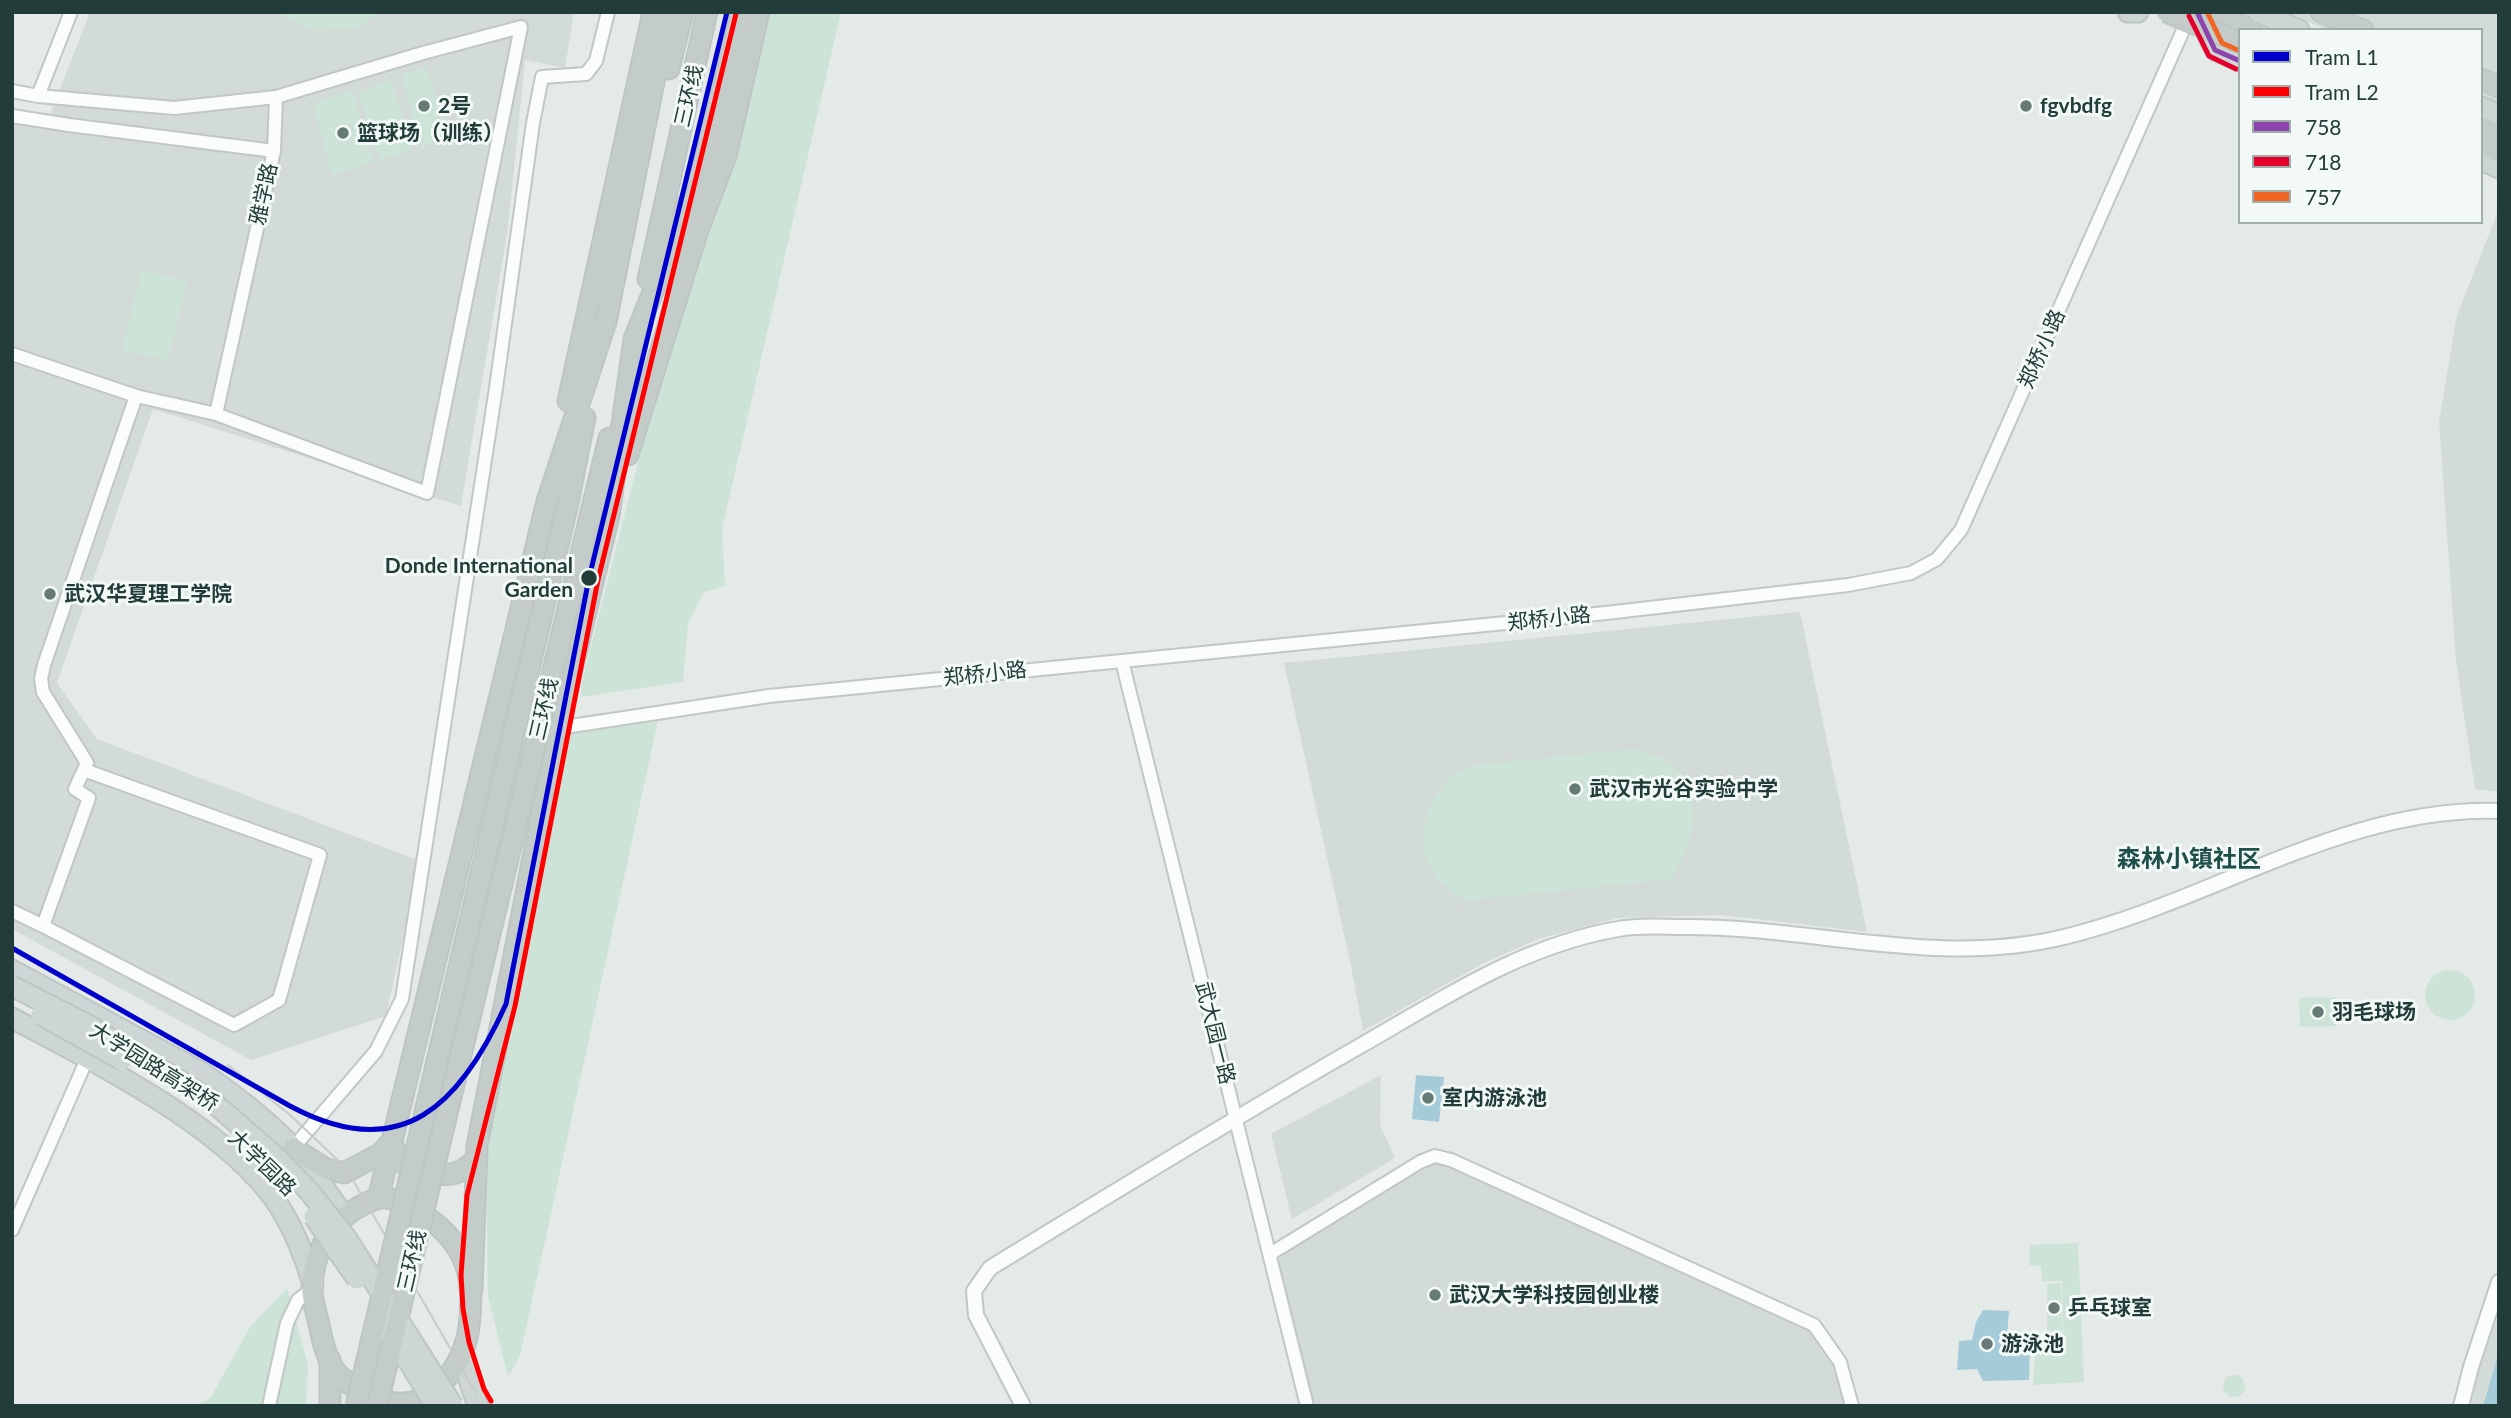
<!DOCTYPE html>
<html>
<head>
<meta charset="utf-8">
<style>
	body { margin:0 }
	#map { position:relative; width:2511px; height:1418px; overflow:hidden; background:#e4eae8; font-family:Lato,sans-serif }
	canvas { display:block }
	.frame { position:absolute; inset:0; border:14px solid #223d39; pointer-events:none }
	.legend { position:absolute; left:2238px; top:28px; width:245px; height:196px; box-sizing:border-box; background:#f2f9f6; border:2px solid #9faeaa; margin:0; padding:9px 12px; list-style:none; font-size:21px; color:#223d39 }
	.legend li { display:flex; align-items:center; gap:14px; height:35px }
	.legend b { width:35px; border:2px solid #9faeaa }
</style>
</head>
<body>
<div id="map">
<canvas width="2511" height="1418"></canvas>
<div class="frame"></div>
<ul class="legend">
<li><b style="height:9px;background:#0000cd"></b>Tram L1</li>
<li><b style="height:9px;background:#f00"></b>Tram L2</li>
<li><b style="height:9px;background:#8e44ad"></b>758</li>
<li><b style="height:9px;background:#e4002b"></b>718</li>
<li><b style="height:9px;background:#f26522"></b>757</li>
</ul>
</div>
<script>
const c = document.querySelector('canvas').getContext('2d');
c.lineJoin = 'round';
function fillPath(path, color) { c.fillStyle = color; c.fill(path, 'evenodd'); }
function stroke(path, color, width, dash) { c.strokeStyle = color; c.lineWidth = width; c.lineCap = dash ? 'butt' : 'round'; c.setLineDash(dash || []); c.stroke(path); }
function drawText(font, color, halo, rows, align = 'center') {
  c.font = font + ' Lato,"Noto Sans SC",sans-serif'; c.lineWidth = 6; c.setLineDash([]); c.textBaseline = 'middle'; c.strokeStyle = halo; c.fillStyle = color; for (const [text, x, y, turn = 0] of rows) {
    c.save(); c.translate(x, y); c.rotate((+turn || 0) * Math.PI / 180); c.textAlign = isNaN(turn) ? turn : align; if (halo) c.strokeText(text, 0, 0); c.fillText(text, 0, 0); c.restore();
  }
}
fillPath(new Path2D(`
	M90,12h484l-9,56 -40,-8 -17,168 -47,278 -308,-97 -96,274 40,56 323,122 -34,155 -135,44 -239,-131v-820l36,11z
	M2286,12h213v92l-18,-8v-66h-154z
	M2499,209v583l-24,-3 -19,-128 -17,-240 18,-106z
	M1800,612l67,320 -145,-17 -104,3 -80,21 -56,25 -119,67 -12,-65 -67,-303z
	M1381,1075l-1,50 15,33 -103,61 -21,-85z
	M1439,1160l375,165 21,39 10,42h-532l-35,-142 4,-16 111,-67z
	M2499,1314v92h-28l8,-40z`), '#d2dbd8');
fillPath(new Path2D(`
	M274,12h107l-23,16 -42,3z
	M767,12h74l-119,517 3,57 -21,6 -16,32 -5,58 -102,15v-11l82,-322 59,-171z
	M426,67l22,69 -26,12 -20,-72z
	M391,80l22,70 -33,10 -22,-68z
	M352,90l22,72 -42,13 -19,-71z
	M141,270l46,11 -19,80 -46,-11z
	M658,721l-138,635 -12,21 -20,-81 -2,-123 -16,-25 98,-417z
	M1633,749c8,3 19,4 27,8 48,24 36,85 12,122l-203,21 -11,-4 -20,-17 -15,-25 1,-30 10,-26 16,-21 25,-12z
	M2425 995a25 25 0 1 1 50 0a25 25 0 1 1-50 0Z
	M2336,997v29l-36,1 -1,-29z
	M2078,1243l6,139 -51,3 2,-34 14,-1 1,-14 13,-1 -1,-54h-20l-1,-15 -12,-1 1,-20z
	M2061,1283l1,48 -15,1v-48z
	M287,1288l21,77 -2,41h-110l15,-9 39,-70z
	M2223 1386a11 11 0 1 1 22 0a11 11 0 1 1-22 0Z`), '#cde3d7');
fillPath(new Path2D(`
	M1416,1075l28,2 -5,45 -27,-3z
	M1983,1310l26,1 -2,25h8l1,12h14l-1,32 -46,1 -6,-12 -20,1 2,-29 13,-1 4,-18z
	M2499,1352v54h-16z`), '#a5cad8');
const minor = new Path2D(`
	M12,91l26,5 33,-84
	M38,96l136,12 102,-11
	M12,116l57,9 205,26
	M12,354l124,42 -92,269 -3,14 2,13 44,71 -12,26 14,9 -46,128 -31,-15
	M136,396l80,18 58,-263 2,-54 147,-44 98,-26 -94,466 -211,-79
	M1122,661l185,745
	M558,728l211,-32 837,-83 242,-28 63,-12 26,-14 24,-29 228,-513
	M43,926l191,99 45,-25 41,-145 -236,-85
	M293,1148l83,-97 26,-52 94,-611 37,-265 9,-46 44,-3 10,-13 12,-49
	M12,1230l75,-171
	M1270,1254l150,-92 15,-6 16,4 363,165 26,37 12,44
	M269,1406l18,-83 11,-23 14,-11`);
const tertiary = new Path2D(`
	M1023,1406l-47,-91 -2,-24 16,-23c123,-75 245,-151 370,-222 84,-48 161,-100 258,-117 21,-4 44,-2 65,-2 127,-1 254,41 381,10 146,-35 280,-131 435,-126
	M2461,1406l10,-39 28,-85`);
const primary = new Path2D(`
	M2128,12h10
	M2197,12l18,38 25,11
	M2258,12l41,18
	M2481,107l18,8
	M2481,160l18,8
	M12,970l191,103c32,23 65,47 92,77 18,20 33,44 49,66
	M12,1018c82,44 216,109 267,188 16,25 25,50 34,78
	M461,1356l17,50`);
const trunk = new Path2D(`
	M2210,12l42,18
	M2321,12l42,18
	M669,69l14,-57
	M2481,79l18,8
	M2481,127l18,7
	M2481,145l18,7
	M648,279l59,-267
	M568,401l85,-389
	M628,455l69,-222 29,-77 33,-144
	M568,503l17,-85
	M591,512l18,-74
	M293,1148l33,21 18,4 36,-19 11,-12 10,20c28,12 55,23 76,-5
	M382,1197c17,2 30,10 43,19 43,29 50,63 44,111 -4,32 -30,74 -65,76 -20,2 -48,-12 -63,-26 -12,-10 -18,-33 -21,-48 -2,-13 -9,-29 -8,-42 2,-45 28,-77 70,-90z
	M378,1199l169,-698 59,-179 62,-310
	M472,1290l5,-144 81,-418 51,-212 25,-177 69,-172 38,-155
	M330,1360v46`);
stroke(minor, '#c1c7c5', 16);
stroke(tertiary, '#c1c7c5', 18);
stroke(primary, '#bdc6c4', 23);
stroke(trunk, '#bdc6c4', 23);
stroke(minor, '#fbfcfc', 12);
stroke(tertiary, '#fbfcfc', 14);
stroke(primary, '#cdd6d4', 19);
stroke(trunk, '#c4ccca', 19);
stroke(new Path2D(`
	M228,1065l62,50 56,53 130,225`), '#c7cbca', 2);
const primaryBridge = new Path2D(`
	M12,986l78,40 118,72 67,58 33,34 39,49 106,167
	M41,1015l81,45
	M314,1217l43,62
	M388,1328l48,78`);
const trunkBridge = new Path2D(`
	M2166,12l74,31
	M356,1406l212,-903
	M377,1406l214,-894`);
stroke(primaryBridge, '#bdc6c4', 23, []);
stroke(trunkBridge, '#bdc6c4', 23, []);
stroke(primaryBridge, '#cdd6d4', 19);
stroke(trunkBridge, '#c4ccca', 19);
stroke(new Path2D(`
	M2197,12l18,38 25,11`), '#8e44ad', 5);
stroke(new Path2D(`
	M2189,16l20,40 27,13`), '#e4002b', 5);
stroke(new Path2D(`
	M2207,12l15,31 18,8`), '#f26522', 5);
stroke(new Path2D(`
	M12,948l278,158c112,60 171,-2 216,-102l83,-426 138,-566`), '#0000cd', 5);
stroke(new Path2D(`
	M491,1401l-7,-12 -15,-47 -6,-33 -2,-34 6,-80 48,-189 83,-426 138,-566`), '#f00', 5);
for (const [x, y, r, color] of [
	[424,106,7,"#667a76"],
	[2026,106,7,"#667a76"],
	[343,133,7,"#667a76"],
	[589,578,9,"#223d39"],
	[50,594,7,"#667a76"],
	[1575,789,7,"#667a76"],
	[2318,1012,7,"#667a76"],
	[1428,1098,7,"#667a76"],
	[1435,1295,7,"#667a76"],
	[2054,1308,7,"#667a76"],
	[1987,1344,7,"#667a76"]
]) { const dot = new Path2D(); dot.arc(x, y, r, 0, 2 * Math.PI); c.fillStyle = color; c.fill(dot); stroke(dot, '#f2f9f6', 2.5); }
drawText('21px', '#223d39', '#f2f9f6', [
	["三环线",689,96,-77],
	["雅学路",264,194,-78],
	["郑桥小路",2042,349,-66],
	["郑桥小路",1549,619,-6],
	["郑桥小路",985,674,-6],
	["三环线",544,709,-77],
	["武大园一路",1215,1033,76],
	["大学园路高架桥",154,1067,32],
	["大学园路",262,1163,44],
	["三环线",412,1261,-77]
]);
drawText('bold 21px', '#223d39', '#f2f9f6', [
	["2号",438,106],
	["fgvbdfg",2040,106],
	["篮球场（训练）",357,133],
	["武汉华夏理工学院",64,594],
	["武汉市光谷实验中学",1589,789],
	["羽毛球场",2332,1012],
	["室内游泳池",1442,1098],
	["武汉大学科技园创业楼",1449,1295],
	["乒乓球室",2068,1308],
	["游泳池",2001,1344]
], 'left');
drawText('bold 21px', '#223d39', '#f2f9f6', [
	["Donde International",573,566],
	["Garden",573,590]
], 'right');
drawText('bold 24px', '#1e4f4a', '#f2f9f6', [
	["森林小镇社区",2189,859]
]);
</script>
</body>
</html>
